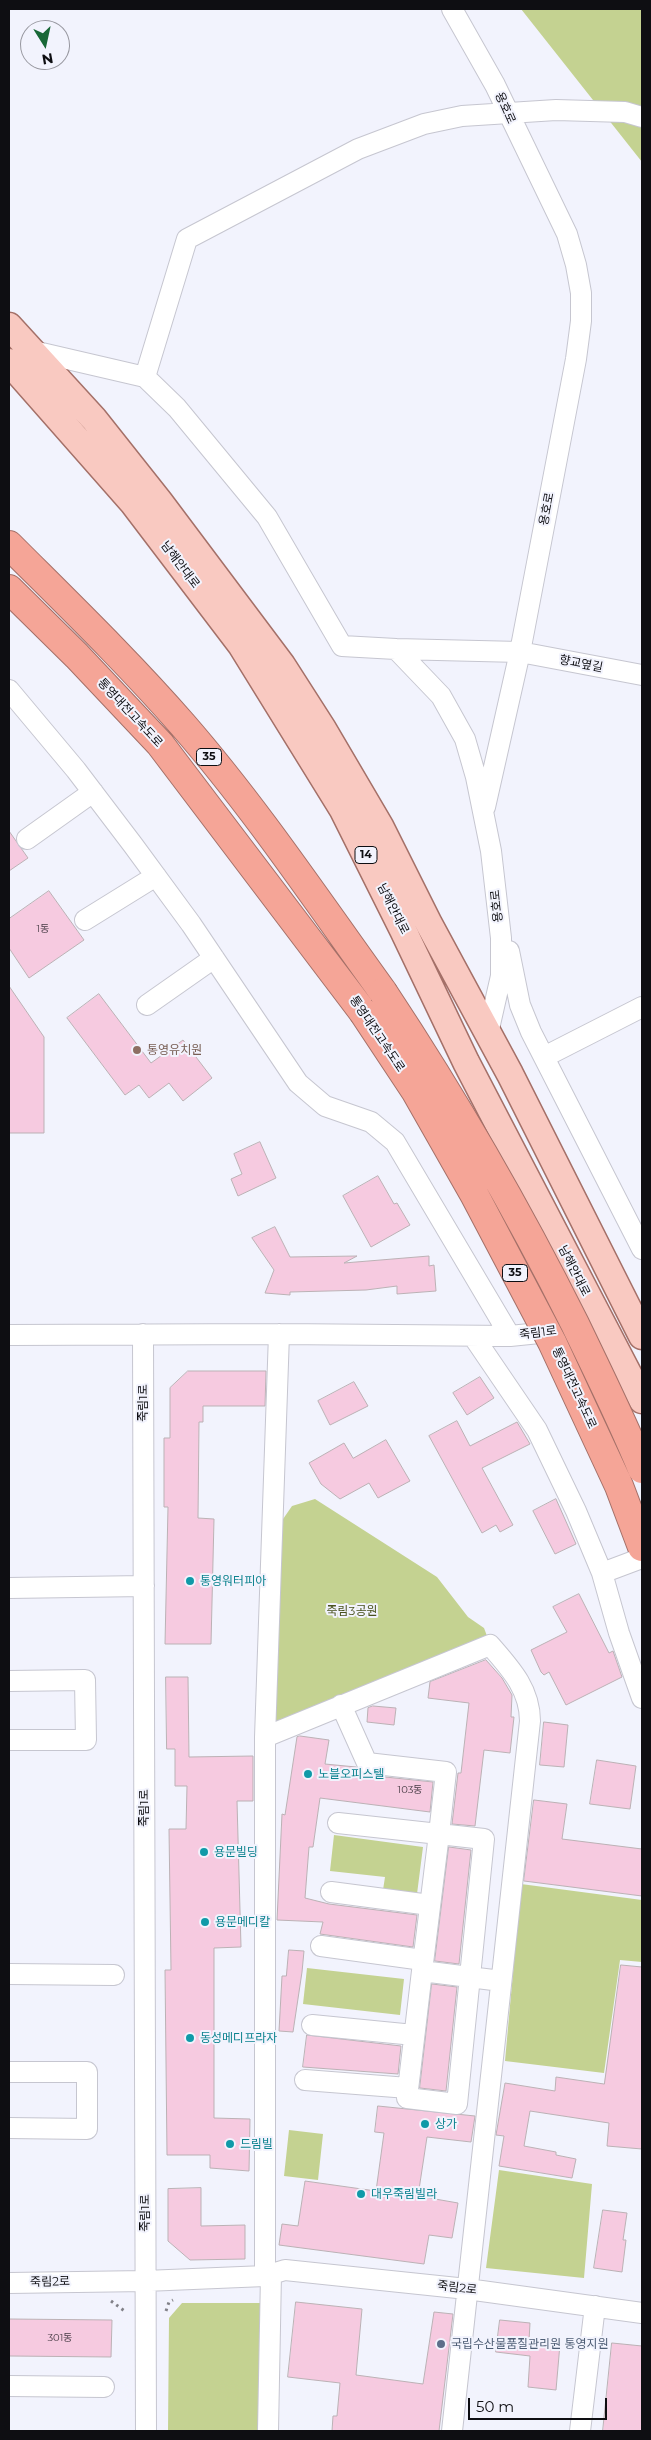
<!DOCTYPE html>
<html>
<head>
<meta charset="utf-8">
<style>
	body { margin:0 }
	#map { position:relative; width:651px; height:2440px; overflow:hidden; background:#f2f3fd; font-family:Montserrat,sans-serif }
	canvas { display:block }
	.frame { position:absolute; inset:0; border:10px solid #0e0e12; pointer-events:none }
	.north { position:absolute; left:20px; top:20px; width:50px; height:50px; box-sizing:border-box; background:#f2f3fd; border:1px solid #97979f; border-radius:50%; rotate:170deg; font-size:14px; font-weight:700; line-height:20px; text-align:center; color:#0e0e12 }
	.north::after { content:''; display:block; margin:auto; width:18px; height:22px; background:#196837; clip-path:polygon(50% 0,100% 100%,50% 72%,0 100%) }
	.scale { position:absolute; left:468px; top:2398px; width:139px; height:22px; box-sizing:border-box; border:2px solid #0e0e12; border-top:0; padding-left:6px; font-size:15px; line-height:18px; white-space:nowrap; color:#0e0e12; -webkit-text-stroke:4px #f2f3fd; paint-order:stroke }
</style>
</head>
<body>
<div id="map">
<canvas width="651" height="2440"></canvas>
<div class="frame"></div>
<div class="north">N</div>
<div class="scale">50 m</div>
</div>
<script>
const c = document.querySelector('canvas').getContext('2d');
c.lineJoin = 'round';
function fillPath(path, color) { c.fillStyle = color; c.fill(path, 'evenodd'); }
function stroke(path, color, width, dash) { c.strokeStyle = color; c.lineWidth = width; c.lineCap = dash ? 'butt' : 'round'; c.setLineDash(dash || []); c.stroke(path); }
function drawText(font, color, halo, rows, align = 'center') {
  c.font = font + ' Montserrat,"Noto Sans KR",sans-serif'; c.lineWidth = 4; c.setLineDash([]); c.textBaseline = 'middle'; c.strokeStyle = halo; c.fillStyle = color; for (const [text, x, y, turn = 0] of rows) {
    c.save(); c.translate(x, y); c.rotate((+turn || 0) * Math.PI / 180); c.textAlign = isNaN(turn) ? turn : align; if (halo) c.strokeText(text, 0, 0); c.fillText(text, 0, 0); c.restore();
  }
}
fillPath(new Path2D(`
	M521,9h121v153z
	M315,1499l122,78 31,40 16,11 3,8 -212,88 3,-187 3,-15 11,-16z
	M334,1835l89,12 -6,47 -34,-4 2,-13 -55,-6z
	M521,1884l121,16v62l-22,-2 -16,113 -99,-12z
	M307,1968l97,11 -4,36 -97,-11z
	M289,2130l34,4 -5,46 -34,-4z
	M499,2170l93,14 -8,94 -98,-10z
	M182,2303h82l-2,128h-94l1,-113z`), '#c4d291');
const building = new Path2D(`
	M9,831l19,27 -19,13z
	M49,891l35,49 -55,38 -20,-30v-29z
	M9,986l35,51v96h-35z
	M99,994l52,69 32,-23 29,38 -29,23 -14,-18 -20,15 -10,-13 -14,10 -58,-77z
	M260,1142l16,36 -38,18 -7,-17 11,-5 -8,-20z
	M378,1176l16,28 3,-1 13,22 -39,22 -28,-51z
	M275,1227l15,30 67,-1 -13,7 85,-7v10l5,-1 2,26 -39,3v-8l-31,4 -76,2v3l-25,-2 9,-23 -22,-32z
	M188,1371h78l-1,35h-62v16h-4l-1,96 16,1 -3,125h-46l3,-137h-4v-69h6v-50z
	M480,1377l14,21 -27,17 -14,-22z
	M354,1382l14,24 -38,19 -12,-24z
	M457,1421l13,25 47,-24 13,22 -48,24 31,57 -13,7 -4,-7 -14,8 -53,-97z
	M386,1440l24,41 -32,17 -9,-15 -29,16 -19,-15 -12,-21 35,-20 9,15z
	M556,1499l20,45 -21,10 -22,-43z
	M579,1594l30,59 4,-2 9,26 -56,28 -17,-33 -5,3 -3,-3 -10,-22 36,-18 -14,-25z
	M486,1660l16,18 10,17 -1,22h3l-4,36 -26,-3 -9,76 -23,-2 6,-51h3l8,-70 -41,-5 2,-16z
	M166,1677h22l1,80 64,-1v45h-16l4,146 -27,1v170l36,1 -1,52 -39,-3v-13h-43l-2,-185h6l-2,-141h17l1,-43h-12v-37h-8z
	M373,1706l23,2 -2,17 -27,-3 1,-14z
	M544,1722l24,3 -4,42 -24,-2z
	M300,1736l29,4 -4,24 31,3 10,8 67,7 -3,30 -110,-14 -7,49h-4l-4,51 24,6 88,11 -4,32 -93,-13 3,-12 -46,-2 5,-106 3,1 12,-78z
	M597,1760l39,6 -6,43 -40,-5z
	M534,1800l33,4 -5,35 80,10v47l-118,-15z
	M449,1847l22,3 -12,114 -24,-3z
	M289,1950l15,1 -2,21 -9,60 -14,-1 3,-55h4z
	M621,1965l21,2v182l-35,-3 2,-23 -79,-12 -6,35 32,6v3l20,4 -4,19 -73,-12 5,-30 -8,-1 9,-52 50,8 1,-14 48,7z
	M432,1984l25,3 -11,104 -26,-3z
	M307,2035l94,11 -3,28 -95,-7z
	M378,2106l97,10 -4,26 -44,-5 -9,59 40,7 -6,35 -23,-3 -5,29 -145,-19 3,-21 16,2 7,-45 71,10 8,-58 -9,-1z
	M201,2188v38l44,-1v34l-55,1 -22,-19v-52z
	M603,2210l24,3 -4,27h3l-4,32 -28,-4z
	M296,2302l66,7 -6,66 67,9 11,-72 19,2 -14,117h-107l1,-15h4l3,-33 -52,-6z
	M9,2319l103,1 -1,37 -102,-1z
	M500,2320l30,3 -1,18 31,3 -4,46 -28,-3 2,-31 -34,-4z
	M612,2343l30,3v85h-39z`);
fillPath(building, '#f6cae0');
stroke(building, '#bbb1b5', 1);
const minor = new Path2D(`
	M452,9l43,76 72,149 9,31 5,28v28l-5,38 -56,293 -35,155
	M33,351l112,26 32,31 90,109 75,129 54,3 45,47 24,43 11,38 15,74 10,87v38l-13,57
	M145,377l42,-138 171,-90 66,-25 38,-8 94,-6 69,2 17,5
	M396,649l124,3 122,23
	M9,690l67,80 57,75 58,79 107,159 27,23 46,16 24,20 115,194
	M27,839l66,-47
	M85,920l71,-44
	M509,951l11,54 11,27 111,217
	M147,1005l67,-47
	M544,1057l98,-50
	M143,1334l3,1097
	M9,1335l270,-1 231,2 49,-5
	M473,1336l64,94 39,81 26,62 17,60 23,65
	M602,1573l40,-15
	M9,1588l135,-2
	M9,1681l76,-1 1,60h-77
	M265,1737l14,-403
	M338,1823l101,11 7,-62 -79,-9 -26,-58
	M331,1892l99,13
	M321,1946l102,14
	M422,1971l17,-137 45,5 -27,265 -50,-6 15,-127 79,10
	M9,1974l105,1
	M312,2025l102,10
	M9,2072h78v57l-78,-1
	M305,2080l103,8
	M265,2276v-539l225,-92c20,23 40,44 40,76l-78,710
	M9,2283l136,-2 120,-5 20,-6 182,19 175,24
	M9,2386l95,1
	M268,2431l3,-157
	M580,2431l15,-125`);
const major = new Path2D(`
	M9,326l85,93 65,82 123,164 41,64 57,97 49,98 81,150 132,262
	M9,362l124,141 108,142 102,165 60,120 63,132 176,338`);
const highway = new Path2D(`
	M9,545c59,59 119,117 174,180 73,84 135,177 200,267
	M9,589l68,67 83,88 203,268`);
stroke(minor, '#c6c6d0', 22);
stroke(major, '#a47068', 29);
stroke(highway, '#a47068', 30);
stroke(new Path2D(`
	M111,2301l15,11
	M166,2311l3,-9 4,-2`), '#818188', 3, [2.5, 4]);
stroke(minor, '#fff', 20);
stroke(major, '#f9c9c1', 26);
stroke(highway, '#f5a597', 28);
const highwayBridge = new Path2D(`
	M383,992c71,107 135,218 192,332 23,48 47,96 67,145
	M363,1012l53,80 58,102 78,148 67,144 23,61`);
stroke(highwayBridge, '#a47068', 30, []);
stroke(highwayBridge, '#f5a597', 28);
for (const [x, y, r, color] of [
	[137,1050,5,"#8d6e63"],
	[190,1581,5,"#0f9aa8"],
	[308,1774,5,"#0f9aa8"],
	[204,1852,5,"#0f9aa8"],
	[205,1922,5,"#0f9aa8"],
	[190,2038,5,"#0f9aa8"],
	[425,2124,5,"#0f9aa8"],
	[230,2144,5,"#0f9aa8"],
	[361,2194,5,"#0f9aa8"],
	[441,2344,5,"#5c6f8a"]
]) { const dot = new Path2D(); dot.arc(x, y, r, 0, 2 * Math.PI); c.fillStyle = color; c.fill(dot); stroke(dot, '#f2f3fd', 2); }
drawText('10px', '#483d46', null, [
	["1동",43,929],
	["103동",410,1790],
	["301동",60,2338]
]);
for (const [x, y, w] of [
	[209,757,25],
	[366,855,22],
	[515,1273,25]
]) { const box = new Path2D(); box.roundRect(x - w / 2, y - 8.5, w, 17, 4); c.fillStyle = '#f2f3fd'; c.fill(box); stroke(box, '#0e0e12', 1); }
drawText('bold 11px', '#0e0e12', null, [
	["35",209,757],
	["14",366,855],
	["35",515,1273]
]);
drawText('12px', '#0e0e12', '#f2f3fd', [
	["용호로",505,108,66],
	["용호로",547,509,-79],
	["남해안대로",180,565,53],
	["향교옆길",581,664,11],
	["통영대전고속도로",130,713,47],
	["용호로",497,906,-96],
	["남해안대로",393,909,63],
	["통영대전고속도로",377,1034,56],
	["남해안대로",574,1271,63],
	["죽림1로",538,1333,-7],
	["통영대전고속도로",574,1388,65],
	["죽림1로",143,1403,-90],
	["죽림1로",144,1808,-90],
	["죽림1로",145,2213,-90],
	["죽림2로",50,2282,-1],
	["죽림2로",457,2288,7]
]);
drawText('12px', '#785e54', '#f2f3fd', [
	["통영유치원",147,1050]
], 'left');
drawText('12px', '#0d838f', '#f2f3fd', [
	["통영워터피아",200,1581],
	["노블오피스텔",318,1774],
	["용문빌딩",214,1852],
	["용문메디칼",215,1922],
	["동성메디프라자",200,2038],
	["상가",435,2124],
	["드림빌",240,2144],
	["대우죽림빌라",371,2194]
], 'left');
drawText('12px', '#49521e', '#f2f3fd', [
	["죽림3공원",352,1611]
]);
drawText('12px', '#4e5e75', '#f2f3fd', [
	["국립수산물품질관리원 통영지원",451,2344]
], 'left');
</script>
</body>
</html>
